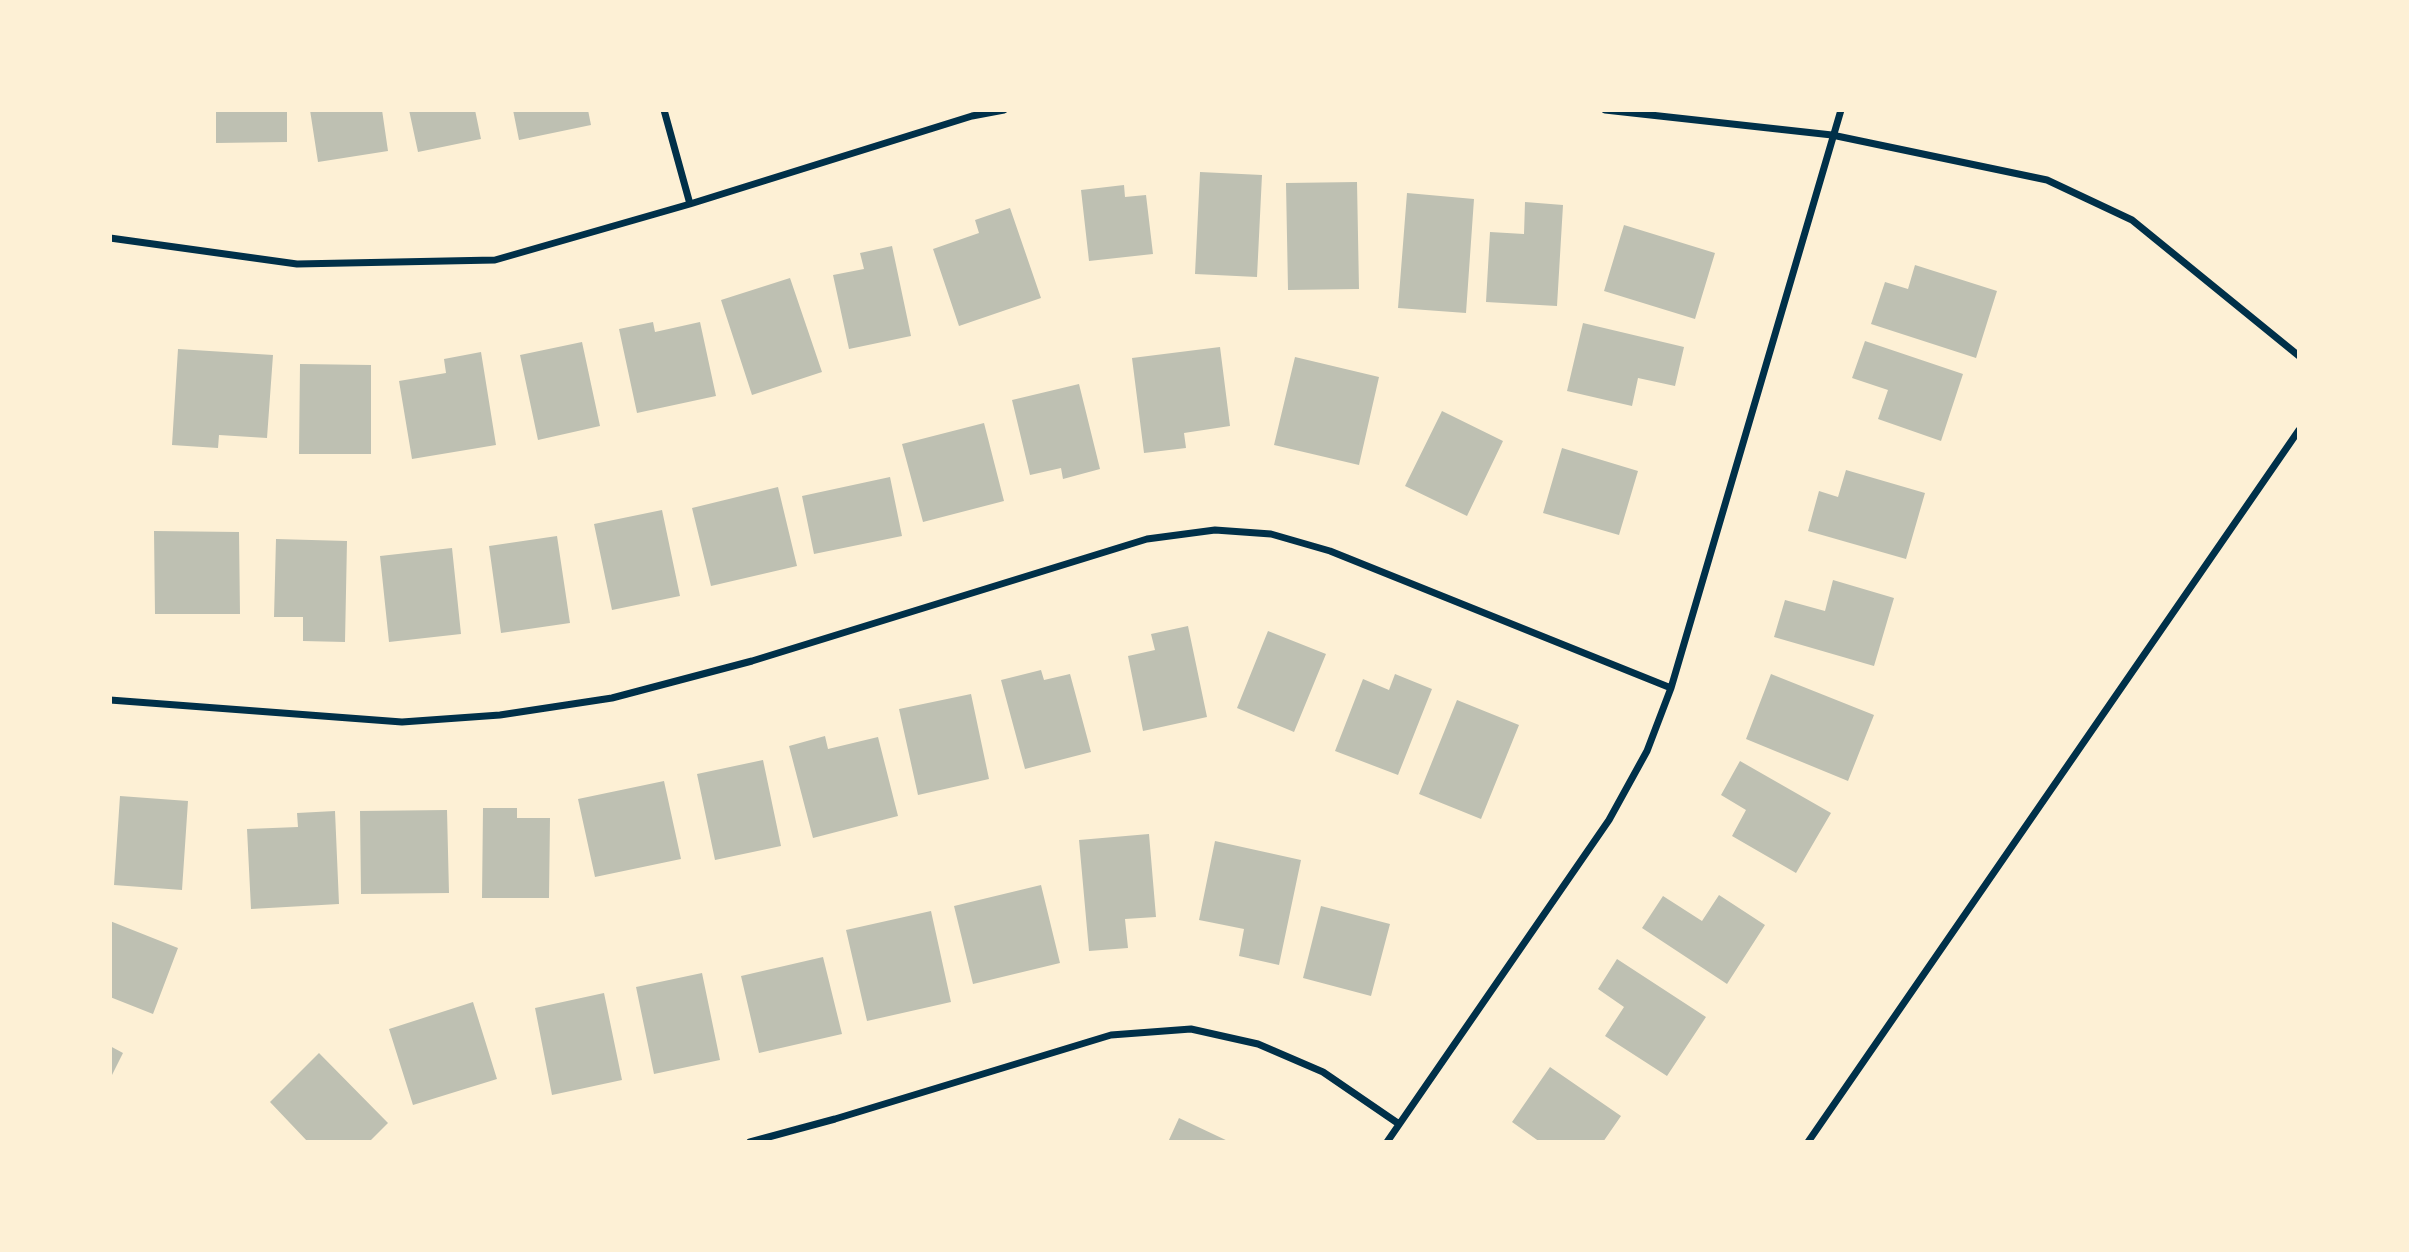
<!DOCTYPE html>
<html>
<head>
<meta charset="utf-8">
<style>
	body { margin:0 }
	#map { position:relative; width:2409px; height:1252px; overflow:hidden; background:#fdf0d5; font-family:Lato,sans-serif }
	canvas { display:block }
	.frame { position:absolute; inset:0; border:112px solid #fdf0d5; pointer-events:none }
</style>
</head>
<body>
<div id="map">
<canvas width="2409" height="1252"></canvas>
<div class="frame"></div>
</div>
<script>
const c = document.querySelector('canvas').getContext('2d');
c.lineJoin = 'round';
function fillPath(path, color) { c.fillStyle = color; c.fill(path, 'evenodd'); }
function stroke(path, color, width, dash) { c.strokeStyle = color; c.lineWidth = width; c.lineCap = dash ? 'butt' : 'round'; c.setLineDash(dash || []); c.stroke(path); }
fillPath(new Path2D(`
	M216,110h71v32l-71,1z
	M310,110h72l6,41 -70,11z
	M409,110h66l6,29 -63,13z
	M513,110h75l3,15 -72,15z
	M1200,172l62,3 -5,102 -62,-3z
	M1357,182l2,107 -71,1 -2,-107z
	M1124,185l1,12 21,-2 7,59 -64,7 -8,-71z
	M1407,193l67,6 -8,114 -68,-5z
	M1525,202l38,3 -6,101 -71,-4 4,-70 34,2z
	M1010,208l31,90 -82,28 -26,-77 46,-16 -4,-13z
	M1624,225l91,28 -20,66 -91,-28z
	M892,246l19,90 -62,13 -16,-74 31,-6 -4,-16z
	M1915,265l82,26 -21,67 -105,-34 14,-42 23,7z
	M790,278l32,94 -70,23 -31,-95z
	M653,322l2,10 45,-10 16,74 -79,17 -18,-84z
	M1583,323l101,24 -9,39 -37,-8 -6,28 -65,-15z
	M1865,341l98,33 -22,67 -63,-22 10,-29 -36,-12z
	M582,342l18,84 -62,14 -18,-85z
	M1220,347l10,79 -46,7 2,15 -42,5 -12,-95z
	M178,349l95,6 -6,83 -48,-3 -1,13 -46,-3z
	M481,352l15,93 -84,14 -13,-78 47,-8 -2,-14z
	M1295,357l84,20 -20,88 -85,-20z
	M300,364l71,1v89h-72z
	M1079,384l21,85 -37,10 -2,-11 -31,7 -18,-75z
	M1442,411l61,30 -36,75 -62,-30z
	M984,423l20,78 -81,21 -21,-78z
	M1562,448l76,23 -19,64 -76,-22z
	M1846,470l79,23 -19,66 -98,-28 11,-40 19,6z
	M890,477l12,59 -88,18 -12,-58z
	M778,487l19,79 -86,20 -19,-78z
	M662,510l18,86 -68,14 -18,-86z
	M154,531l85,1 1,82h-85z
	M557,536l13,87 -69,10 -12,-87z
	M276,539l71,2 -2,101 -42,-1v-24h-29z
	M452,548l9,86 -72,8 -9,-86z
	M1833,580l61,18 -20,68 -100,-29 11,-37 40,11z
	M1188,626l19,91 -64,14 -15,-75 27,-6 -4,-16z
	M1268,631l58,23 -32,78 -57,-24z
	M1041,670l3,10 26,-6 21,78 -66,17 -24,-89z
	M1395,674l37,15 -34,86 -63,-24 28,-72 26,11z
	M1771,674l103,41 -26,66 -102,-42z
	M971,694l18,85 -71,16 -19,-86z
	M1457,700l62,25 -38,94 -62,-25z
	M825,736l3,13 50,-12 20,79 -85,22 -24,-92z
	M763,760l18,86 -66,14 -18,-86z
	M1740,761l91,52 -35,60 -64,-37 14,-26 -25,-15z
	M664,781l17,78 -86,18 -17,-78z
	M120,796l68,5 -6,89 -68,-5z
	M483,808h34v10h33l-1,80h-67z
	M447,810l2,83 -88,1 -1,-83z
	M335,811l4,93 -88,5 -4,-80 51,-2 -1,-14z
	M1149,834l7,83 -31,2 3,29 -39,3 -10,-111z
	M1215,841l86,19 -22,105 -40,-9 5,-27 -45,-9z
	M1041,885l19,78 -87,21 -19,-78z
	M1719,895l46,30 -38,59 -85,-56 21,-32 39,25z
	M1321,906l69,18 -19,72 -68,-18z
	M931,911l20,91 -84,19 -21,-91z
	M110,921l68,27 -25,66 -43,-17z
	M823,957l19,77 -83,19 -18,-77z
	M1617,959l89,58 -39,59 -62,-40 19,-29 -26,-18z
	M702,973l18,87 -66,14 -18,-87z
	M604,993l18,87 -70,15 -17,-87z
	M473,1002l24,77 -84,26 -24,-76z
	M110,1046l13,7 -13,26z
	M319,1053l69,70 -19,19h-61l-38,-40z
	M1550,1067l71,49 -18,26h-63l-28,-20z
	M1179,1118l51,24h-62z`), '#bec0b2');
stroke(new Path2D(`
	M664,110l26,94
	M1605,110l227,25 215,45 85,40 167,136
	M110,238l187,26 198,-4 195,-56 282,-88 32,-6
	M110,700l292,22 98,-7 112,-17 140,-37 395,-122 68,-9 56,4 59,17 341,137
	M750,1142l85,-23 276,-84 80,-6 67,15 65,28 76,52
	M1387,1142l222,-322 38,-69 24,-63 170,-578
	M1808,1142l491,-712`), '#003049', 7);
</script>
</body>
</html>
